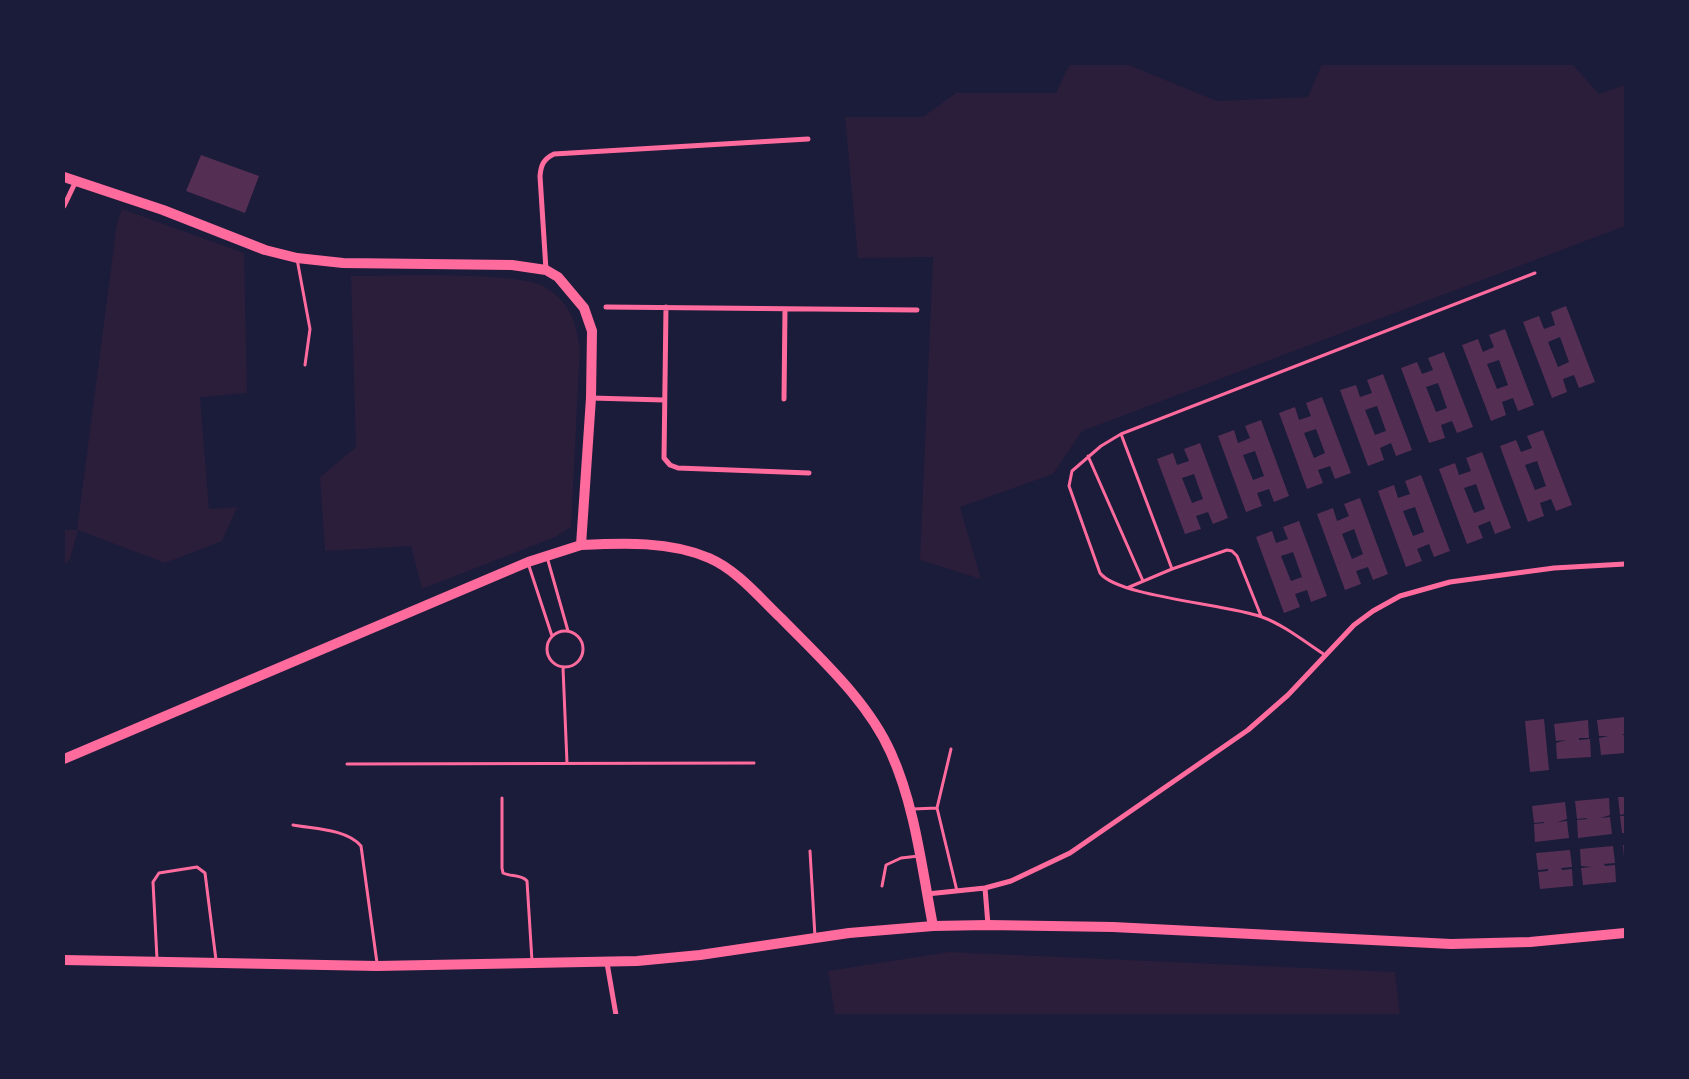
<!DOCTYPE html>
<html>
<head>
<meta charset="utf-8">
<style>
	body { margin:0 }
	#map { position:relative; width:1689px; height:1079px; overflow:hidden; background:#1b1b3a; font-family:Helvetica,sans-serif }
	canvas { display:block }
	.frame { position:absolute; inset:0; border:65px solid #1b1b3a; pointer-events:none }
</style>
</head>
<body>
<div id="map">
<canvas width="1689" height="1079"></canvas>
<div class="frame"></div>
</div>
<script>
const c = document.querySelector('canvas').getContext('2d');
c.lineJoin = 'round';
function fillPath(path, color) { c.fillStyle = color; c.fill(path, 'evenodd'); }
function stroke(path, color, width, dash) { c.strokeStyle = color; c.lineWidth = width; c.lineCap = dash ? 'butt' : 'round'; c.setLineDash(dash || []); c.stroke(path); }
fillPath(new Path2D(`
	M1070,64h56l91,37 91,-4 14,-33h250l27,30 26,-9v141l-543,205 -29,43 -93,33 21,72 -61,-19 13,-303 -75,1 -13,-141h78l33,-24h100z
	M122,209l122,44 3,140 -47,4 9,112 28,-2 -15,34 -57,22 -87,-33 -8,29 -6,7v-36h13l40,-307z
	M351,276c36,0 170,-5 194,11 25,16 30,33 35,61l-9,179 -16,10 -133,52 -11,-43 -86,5 -5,-74 36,-30z
	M949,952l446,20 5,43h-565l-7,-44z`), '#2a1e3b');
fillPath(new Path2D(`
	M201,155l58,21 -14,37 -59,-22z
	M1566,306l29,76 -16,6 -5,-13 -11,4 4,13 -15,6 -29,-76 16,-6 5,13 11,-4 -4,-13zM1560,337l9,25 -11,5 -10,-25z
	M1505,329l29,76 -16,6 -5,-13 -11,4 4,13 -15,6 -29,-76 16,-6 5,13 11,-5 -5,-12zM1499,360l9,25 -11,4 -10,-25z
	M1444,352l29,75 -16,6 -5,-12 -11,4 4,13 -16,5 -28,-75 16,-6 5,12 11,-4 -5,-12zM1438,383l9,25 -11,4 -10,-25z
	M1383,374l29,76 -16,6 -5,-13 -11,5 4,12 -16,6 -28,-76 16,-5 4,12 12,-4 -5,-13zM1377,406l9,25 -11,4 -10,-25z
	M1322,397l29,76 -16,6 -5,-13 -12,4 5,13 -16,6 -28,-76 16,-6 4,13 12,-4 -5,-13zM1316,429l9,24 -11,5 -10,-25z
	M1261,420l28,76 -15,6 -5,-13 -12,4 5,13 -16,6 -28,-76 16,-6 4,13 12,-5 -5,-12zM1255,451l9,25 -11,4 -10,-25z
	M1543,430l29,75 -16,6 -5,-12 -11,4 4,13 -16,6 -28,-76 16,-6 5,12 11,-4 -5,-12zM1537,461l9,25 -11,4 -10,-25z
	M1200,443l28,75 -15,6 -5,-12 -12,4 5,13 -16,5 -28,-75 16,-6 4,12 12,-4 -5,-12zM1194,474l9,25 -11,4 -10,-25z
	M1482,452l29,76 -16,6 -5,-13 -12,5 5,12 -16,6 -28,-75 16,-6 4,12 12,-4 -5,-13zM1476,484l9,25 -11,4 -10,-25z
	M1421,475l29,76 -16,6 -5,-13 -12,5 5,12 -16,6 -28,-76 16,-6 4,13 12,-4 -5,-13zM1415,507l9,25 -11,4 -10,-25z
	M1360,498l28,76 -15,6 -5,-13 -12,4 5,13 -16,6 -28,-76 16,-6 4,13 12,-5 -5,-12zM1354,529l9,25 -11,5 -10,-25z
	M1299,521l28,75 -16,6 -4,-12 -12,4 5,13 -16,6 -28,-76 16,-6 4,12 12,-4 -5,-12zM1293,552l9,25 -11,4 -10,-25z
	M1625,717v17h-3l3,2v17l-24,2 -2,-17 10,-2h-10l-2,-16z
	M1544,719l5,51 -19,2 -5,-51z
	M1588,720l1,18h-10v2l11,-1 1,18 -34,2 -1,-16 10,-3 -10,1 -2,-17z
	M1618,797h7v17l-5,1z
	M1609,798l1,17 -10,3 10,-1 2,17 -34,4 -1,-18 10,-1v-1l-10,1 -2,-18z
	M1565,802l2,17 -10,3 10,-1 2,17 -34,4 -1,-18 10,-1v-1l-10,1 -2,-17z
	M1620,816h5v17h-3z
	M1623,845h2v13h-1z
	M1613,846l2,17 -11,1 1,2 10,-1 1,17 -33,3 -2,-17 11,-1 -11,-1 -1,-17z
	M1570,850l2,17 -11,1 1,2 10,-1 1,17 -33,3 -2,-17 10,-1v-2l-10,1 -2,-17z`), '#542f53');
stroke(new Path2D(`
	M297,259l13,70 -5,36
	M1121,434l51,135
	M1088,456l55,125
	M547,557l21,74
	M528,563l24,73
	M1127,588l45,-19 55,-19 5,1 5,5 24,60
	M547 649a18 18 0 1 1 36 0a18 18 0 1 1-36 0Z
	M1325,655c-20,-13 -41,-30 -63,-38 -34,-13 -144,-20 -162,-44l-31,-87 3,-15 29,-25 20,-12 414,-161
	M563,668l4,95
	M951,749l-14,59 20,83
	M347,764l407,-1
	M502,798v70l1,5c8,4 18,1 24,8l5,80
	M913,809l24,-1
	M293,825c21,4 54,4 68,21l16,117
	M810,851l5,86
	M882,886l4,-21 15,-7 18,-2
	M157,959l-4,-77 6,-9 38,-6 8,6 11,87`), '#ff6b9d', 3);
stroke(new Path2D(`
	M64,206l12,-25
	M546,270l-6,-94c1,-12 4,-17 14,-22l254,-15
	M606,307l311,3
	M666,307l-2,151 6,7 8,3 131,5
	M591,398l73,2
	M784,399l1,-90
	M985,888l3,37
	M927,894l58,-6 26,-7 59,-28 178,-123 40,-35 66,-70 19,-14 27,-15 50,-14 104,-14 71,-4
	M607,963l9,52`), '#ff6b9d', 5);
stroke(new Path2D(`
	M64,177l99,33 102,40 32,8 46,5 169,2 34,5 12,7 26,31 8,23 -1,67 -10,147c42,-2 89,-4 128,13 28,12 50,39 72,60 39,40 87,83 110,135 24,53 31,116 42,173
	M64,759l464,-197 53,-17
	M64,960l313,6 260,-5 63,-6 149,-22 84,-7 55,-1 125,2 338,17 79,-2 95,-9`), '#ff6b9d', 10);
</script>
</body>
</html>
